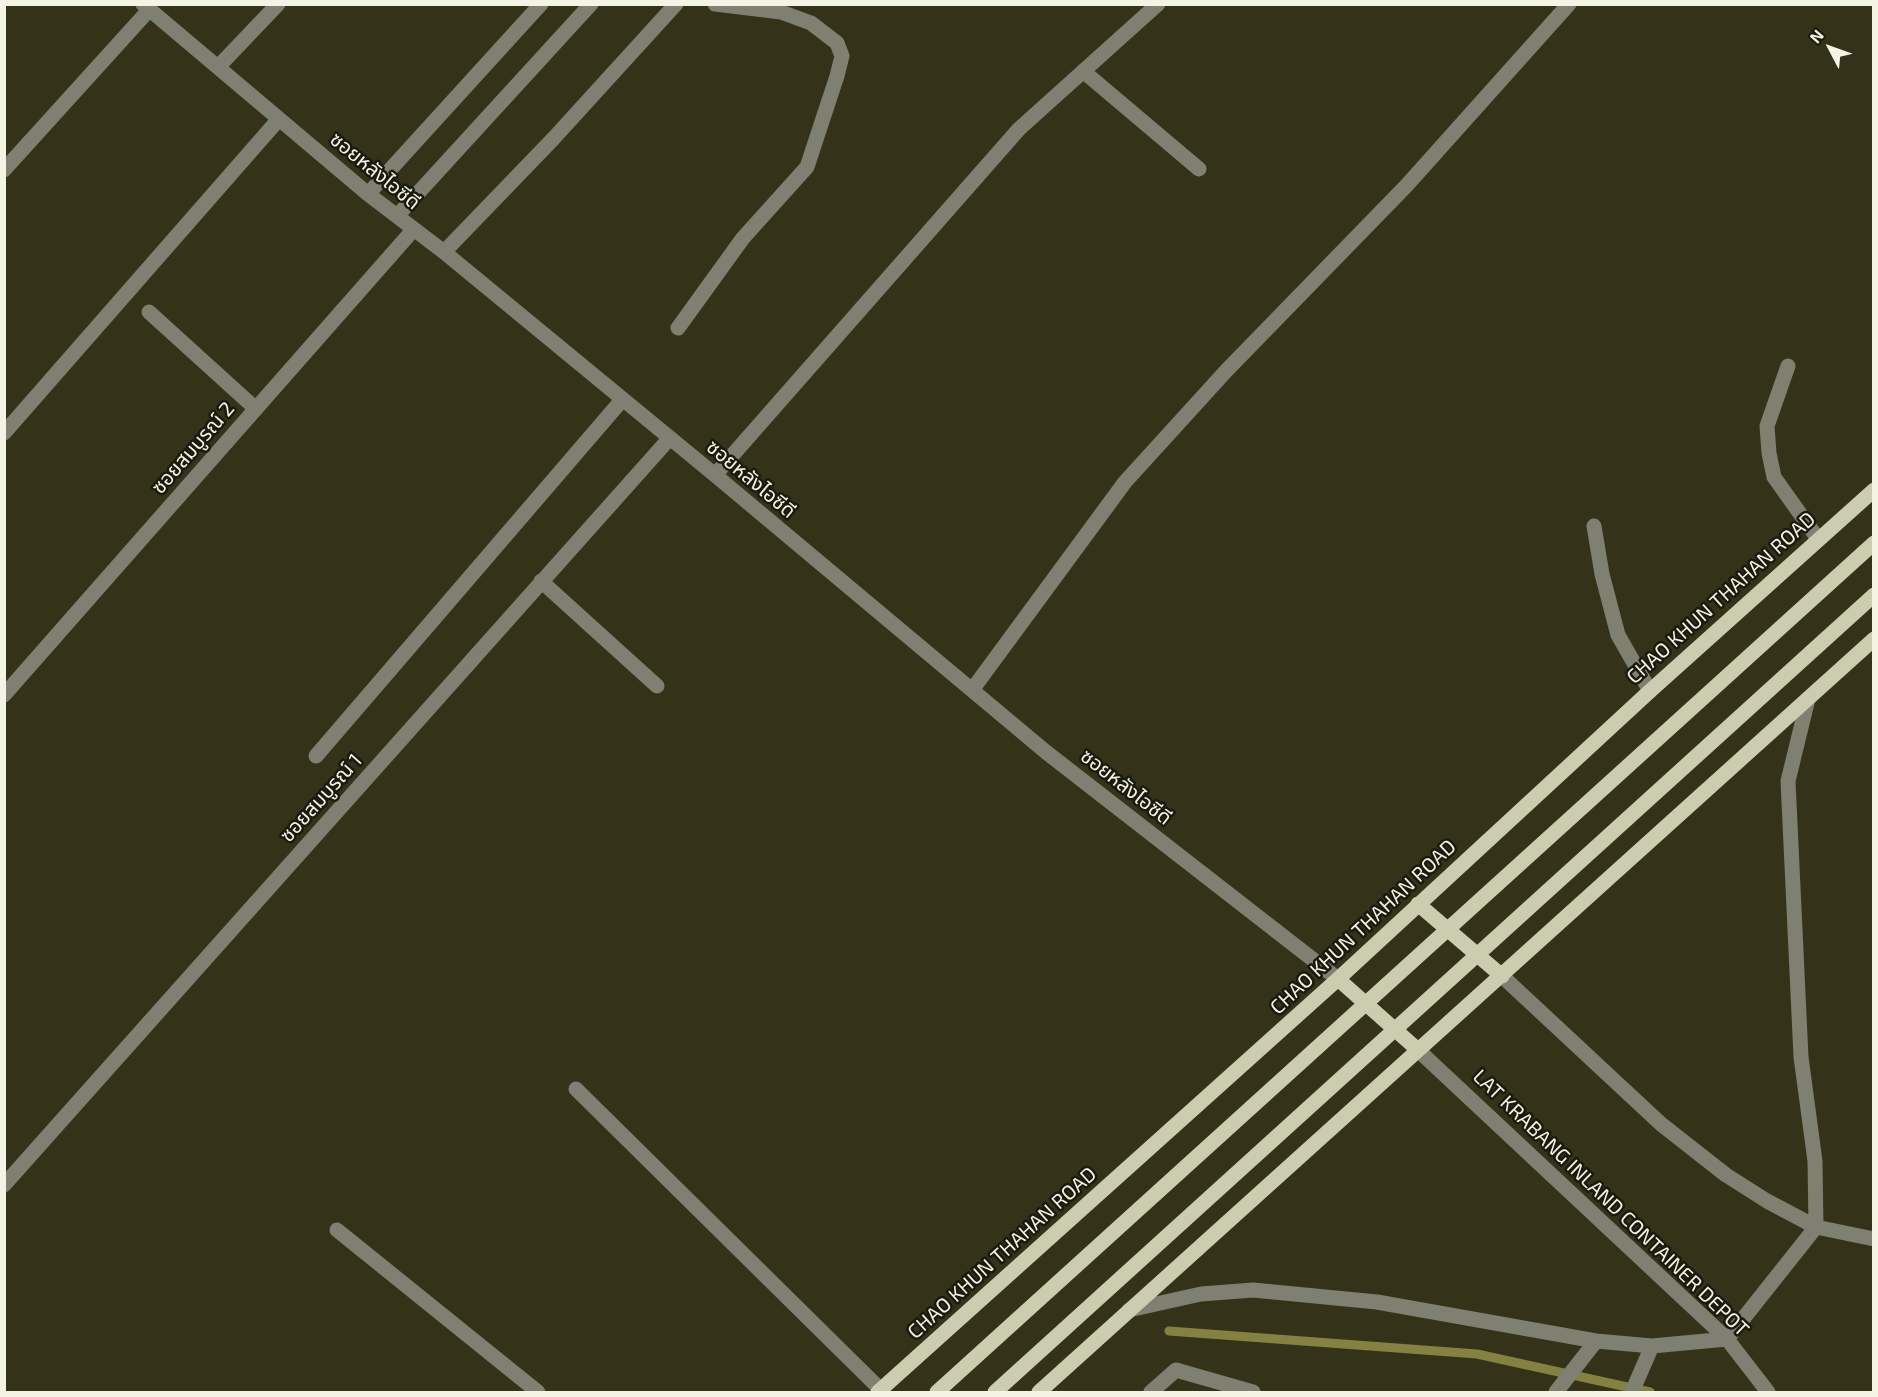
<!DOCTYPE html>
<html>
<head>
<meta charset="utf-8">
<style>
	body { margin:0 }
	#map { position:relative; width:1878px; height:1397px; overflow:hidden; background:#343319; font-family:"Exo 2",sans-serif }
	canvas { display:block }
	.frame { position:absolute; inset:0; border:6px solid #f3f4e3; pointer-events:none }
	.north { position:absolute; left:1800px; top:18px; width:60px; height:60px; -webkit-text-stroke:4px #1a1a0f; paint-order:stroke; rotate:311deg; font-size:16px; font-weight:700; line-height:24px; text-align:center; color:#f3f4e3 }
	.north::after { content:''; display:block; margin:auto; width:21px; height:27px; background:#f3f4e3; clip-path:polygon(50% 0,100% 100%,50% 72%,0 100%) }
</style>
</head>
<body>
<div id="map">
<canvas width="1878" height="1397"></canvas>
<div class="frame"></div>
<div class="north">N</div>
</div>
<script>
const c = document.querySelector('canvas').getContext('2d');
c.lineJoin = 'round';
function stroke(path, color, width, dash) { c.strokeStyle = color; c.lineWidth = width; c.lineCap = dash ? 'butt' : 'round'; c.setLineDash(dash || []); c.stroke(path); }
function drawText(font, color, halo, rows, align = 'center') {
  c.font = font + ' "Exo 2","Noto Sans Thai",sans-serif'; c.lineWidth = 5; c.setLineDash([]); c.textBaseline = 'middle'; c.strokeStyle = halo; c.fillStyle = color; for (const [text, x, y, turn = 0] of rows) {
    c.save(); c.translate(x, y); c.rotate((+turn || 0) * Math.PI / 180); c.textAlign = isNaN(turn) ? turn : align; if (halo) c.strokeText(text, 0, 0); c.fillText(text, 0, 0); c.restore();
  }
}
stroke(new Path2D(`
	M1169,1331l308,23 173,38`), '#838243', 9);
stroke(new Path2D(`
	M143,4l225,190 76,58 271,223 331,277 292,227
	M218,67l60,-63
	M1083,71l116,98
	M4,170l145,-160
	M368,194l173,-190
	M397,216l194,-212
	M444,252l109,-113 123,-135
	M149,312l107,97
	M678,328l65,-90 64,-71 30,-91 5,-20 -5,-13 -26,-20 -30,-11 -66,-8
	M1788,366l-21,60 2,27 5,24 44,62
	M4,433l275,-314
	M715,475l304,-346 139,-125
	M1594,526l8,48 16,61 32,56
	M541,581l116,105
	M972,690l153,-208 101,-111 181,-186 162,-181
	M4,695l410,-466
	M316,756l306,-356
	M1502,976l159,148 65,51 41,26 49,26 58,12
	M1418,1050l309,289 41,53
	M576,1089l305,301
	M4,1185l665,-746
	M337,1230l201,162
	M1129,1310l72,-16 52,-4 124,12 219,39 56,5 75,-7 89,-112 -1,-66 -14,-104 -13,-276 20,-82
	M1151,1392l25,-22 77,22
	M1556,1392l40,-51
	M1632,1392l20,-46`), '#7f7f72', 15);
stroke(new Path2D(`
	M1418,904l84,72
	M1338,979l80,71
	M878,1392l460,-413 312,-288 224,-201
	M937,1392l937,-849
	M995,1392l879,-797
	M1039,1392l835,-753`), '#ccccb1', 15);
drawText('20px', '#f3f4e3', '#1a1a0f', [
	["ซอยหลังไอซีดี",375,171,39],
	["ซอยสมบูรณ์ 2",193,448,-49],
	["ซอยหลังไอซีดี",751,479,40],
	["CHAO KHUN THAHAN ROAD",1721,598,-42],
	["ซอยหลังไอซีดี",1126,787,38],
	["ซอยสมบูรณ์ 1",321,798,-48],
	["CHAO KHUN THAHAN ROAD",1363,927,-43],
	["LAT KRABANG INLAND CONTAINER DEPOT",1611,1203,44],
	["CHAO KHUN THAHAN ROAD",1002,1253,-42]
]);
</script>
</body>
</html>
